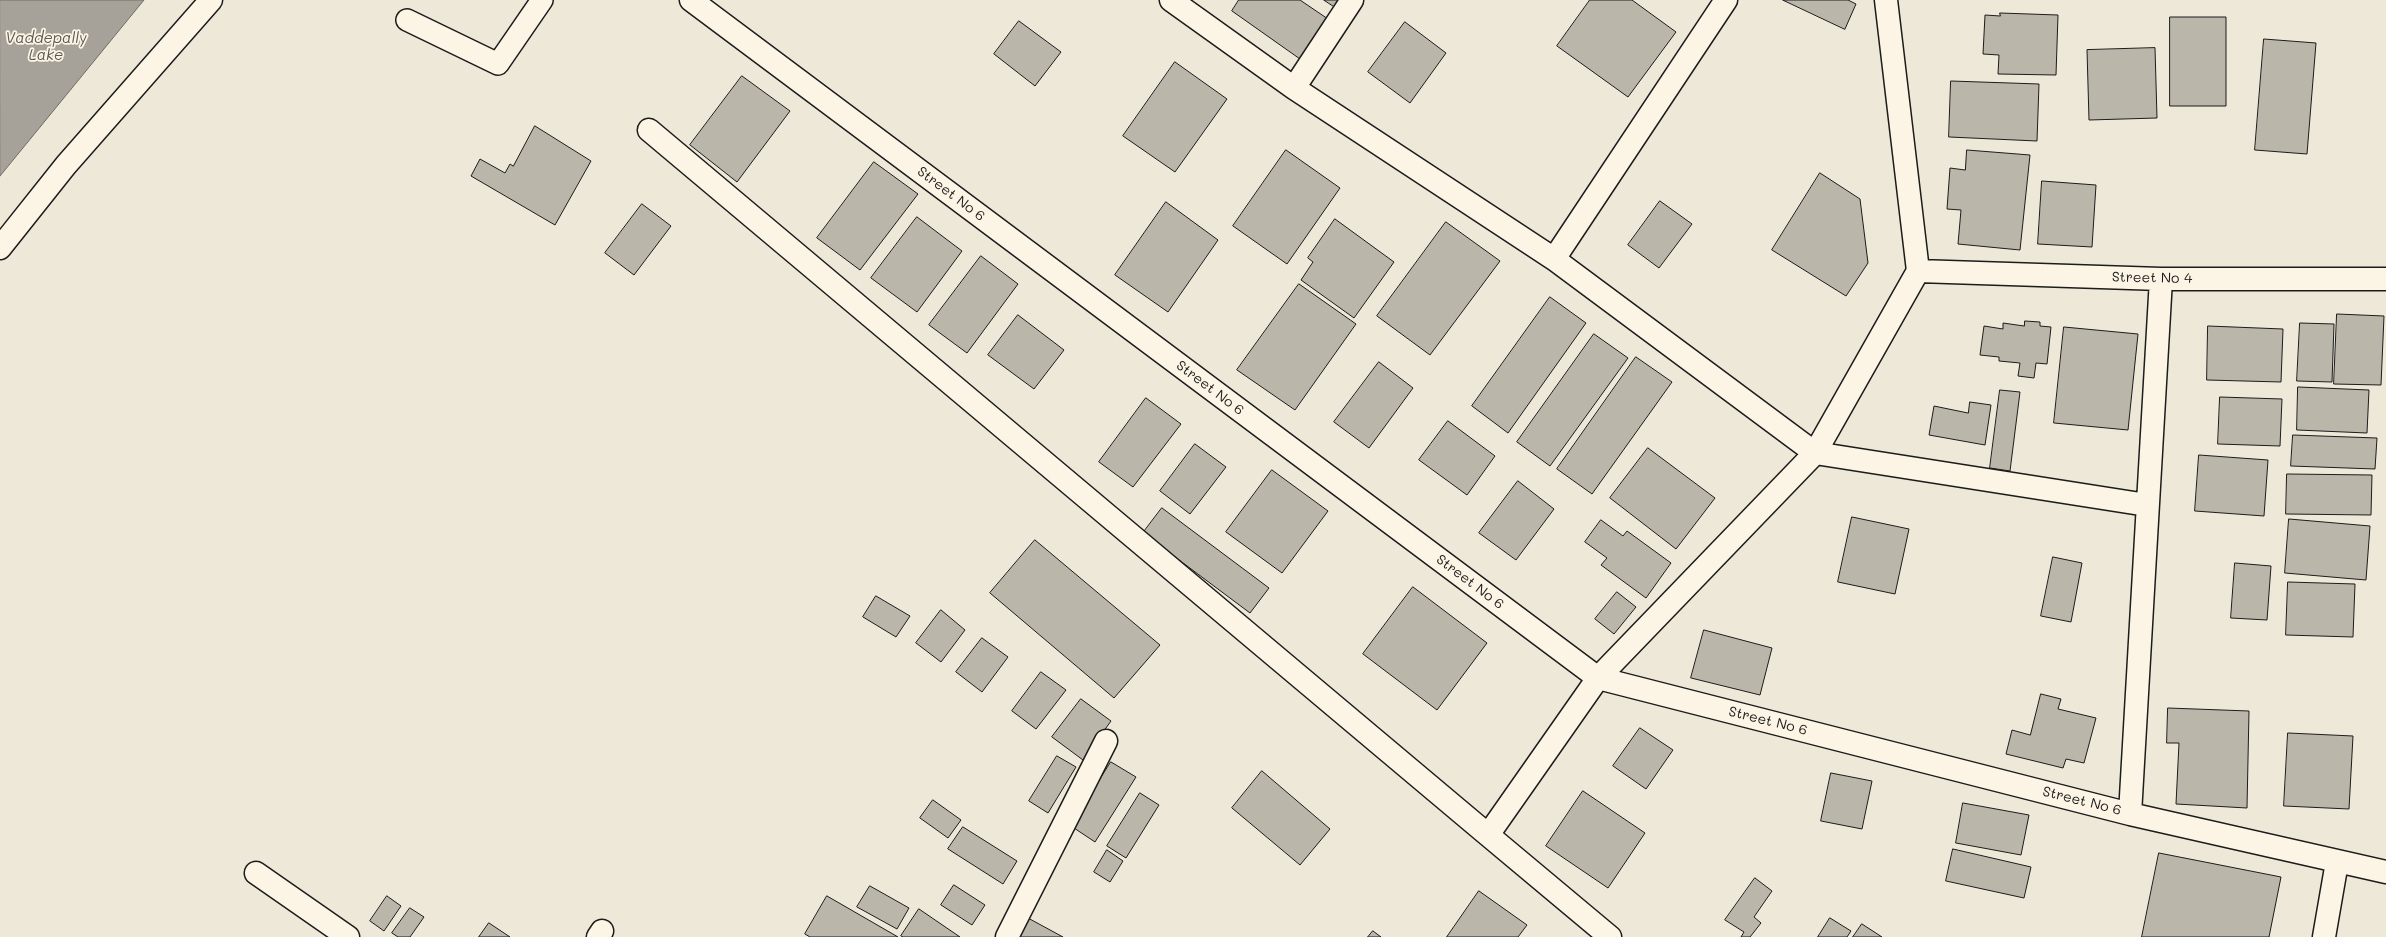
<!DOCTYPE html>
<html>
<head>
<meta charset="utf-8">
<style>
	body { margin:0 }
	canvas { display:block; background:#eee8d9 }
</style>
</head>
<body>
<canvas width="2386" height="937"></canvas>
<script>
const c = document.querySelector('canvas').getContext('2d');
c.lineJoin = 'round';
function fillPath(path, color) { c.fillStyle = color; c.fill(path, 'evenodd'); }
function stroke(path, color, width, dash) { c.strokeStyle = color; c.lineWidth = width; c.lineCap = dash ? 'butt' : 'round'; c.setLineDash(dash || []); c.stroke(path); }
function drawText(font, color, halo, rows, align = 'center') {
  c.font = font + ' Mali,sans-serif'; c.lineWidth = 3.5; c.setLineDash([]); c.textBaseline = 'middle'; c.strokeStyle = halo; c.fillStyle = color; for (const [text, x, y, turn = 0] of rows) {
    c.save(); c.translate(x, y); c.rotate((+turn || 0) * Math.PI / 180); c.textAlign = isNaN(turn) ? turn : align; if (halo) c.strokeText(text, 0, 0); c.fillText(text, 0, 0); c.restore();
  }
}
const water = new Path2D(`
	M0,0h144l-144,176z`);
fillPath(water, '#a7a299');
stroke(water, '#6f6c67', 1);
const building = new Path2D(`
	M1239,0h61l28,19 -28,40 -68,-48z
	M1324,0h16l-5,7z
	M1590,0h42l44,32 -48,65 -71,-51z
	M1783,0h65l8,4 -11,25z
	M2000,13l58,2 -2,60 -58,-1 1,-19 -16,-1 2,-39 15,1z
	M2170,17h56v89h-56z
	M1019,21l42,31 -26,34 -41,-32z
	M1405,22l41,31 -36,50 -42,-31z
	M2264,39l52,4 -9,111 -52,-4z
	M2155,48l2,70 -68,2 -2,-70z
	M1175,62l52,37 -52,73 -52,-36z
	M742,76l48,35 -53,71 -47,-37z
	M1951,81l88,3 -2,57 -88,-4z
	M535,126l56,35 -36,64 -84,-49 9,-17 25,14 5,-9 3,2z
	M1286,150l54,38 -53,76 -54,-38z
	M1967,150l63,5 -10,95 -62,-6 3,-34 -14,-1 3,-41 15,2z
	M874,162l44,32 -58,76 -43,-32z
	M1820,173l40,26 8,64 -22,33 -74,-46z
	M2042,181l54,4 -4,62 -54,-3z
	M1660,201l32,23 -33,44 -31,-23z
	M1166,202l52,38 -50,72 -53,-37z
	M642,204l29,22 -37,49 -29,-22z
	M917,217l45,34 -45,61 -46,-34z
	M1335,219l59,43 -40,56 -53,-38 12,-18 -5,-4z
	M1446,222l54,39 -70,94 -53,-39z
	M981,256l37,28 -51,69 -38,-28z
	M1299,284l57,40 -61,86 -58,-40z
	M1550,297l36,26 -78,110 -36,-27z
	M2337,314l47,2 -3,69 -47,-1z
	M1018,315l46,35 -30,39 -46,-34z
	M2025,321l15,1v4l11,1 -4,37 -11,-1 -2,15 -16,-2 2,-13 -21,-2v-4l-19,-2 4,-29 19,3v-6l21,3z
	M2300,323l34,1 -2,58 -35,-1z
	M2208,326l75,3 -2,53 -74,-2z
	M2064,327l74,7 -10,96 -74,-7z
	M1594,334l34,24 -78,108 -33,-24z
	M1636,357l36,25 -80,112 -35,-25z
	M1379,362l34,26 -44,60 -35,-26z
	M2298,387l71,3 -2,43 -70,-3z
	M2000,390l20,2 -10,79 -20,-3z
	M2220,397l62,2 -2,47 -62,-2z
	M1146,398l35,26 -48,63 -34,-25z
	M1970,402l21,3 -6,40 -56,-10 5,-29 34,7z
	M1448,421l47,35 -28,39 -48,-35z
	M2293,435l84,3 -2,31 -84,-3z
	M1195,444l31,23 -36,47 -30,-23z
	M1648,448l67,50 -39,51 -66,-51z
	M2199,455l69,5 -4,56 -69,-5z
	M1272,470l56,41 -46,62 -56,-41z
	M2287,474l85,1 -1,40 -85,-1z
	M1518,481l36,28 -38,51 -37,-27z
	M1162,508l107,80 -19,25 -107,-80z
	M1852,517l57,12 -14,65 -57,-12z
	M2289,519l81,7 -4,54 -81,-7z
	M1601,520l22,16 4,-5 44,32 -25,35 -45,-33 6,-7 -22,-16z
	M1035,540l125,105 -46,53 -124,-105z
	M2053,557l29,6 -11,59 -30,-6z
	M2235,563l36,3 -4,54 -36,-2z
	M2288,582l67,2 -2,53 -67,-2z
	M1413,587l74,56 -50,67 -74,-56z
	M1617,592l19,15 -22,27 -19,-15z
	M876,596l34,20 -14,21 -33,-20z
	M941,610l24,20 -24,32 -25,-19z
	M1704,630l68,18 -12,47 -69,-17z
	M982,638l26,19 -26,35 -26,-20z
	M1041,672l25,18 -30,39 -24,-18z
	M2041,694l20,5 -3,10 38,9 -12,45 -18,-4 -3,9 -57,-14 6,-24 18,5z
	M1081,699l30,22 -28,39 -31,-23z
	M2168,708l81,3 -2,97 -71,-4 3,-61h-12z
	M1640,728l33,22 -27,39 -33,-23z
	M2288,733l65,3 -4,73 -65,-3z
	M1057,756l19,11 -28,46 -19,-12z
	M1111,762l25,15 -41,65 -24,-16z
	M1262,771l68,58 -30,36 -68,-57z
	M1831,773l41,8 -10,48 -41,-8z
	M1583,791l62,42 -37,55 -62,-42z
	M1140,793l19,12 -33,53 -19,-12z
	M933,800l28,20 -13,18 -28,-20z
	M1963,803l66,12 -8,40 -65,-12z
	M963,827l54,34 -14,23 -55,-35z
	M1953,849l78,18 -7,31 -78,-17z
	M1107,850l16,11 -13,21 -16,-10z
	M2159,853l122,24 -12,60h-127z
	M1755,878l17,13 -18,26 7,6 -11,14h-9l3,-5 -19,-12z
	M954,885l31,20 -13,20 -31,-20z
	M870,886l39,22 -12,21 -40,-22z
	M1479,891l48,34 -9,12h-71z
	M387,896l14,10 -17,25 -14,-10z
	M827,896l71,41h-88l-5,-3z
	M410,908l14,9 -14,20h-12l-6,-4z
	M919,909l41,28h-57l-2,-1z
	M1028,918l35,19h-46z
	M1830,918l21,13 -4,6h-29z
	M489,923l21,14h-31z
	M1862,924l20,13h-29z
	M1373,931l8,6h-13z`);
fillPath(building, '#bab6aa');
stroke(building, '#1c1c1c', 1);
const service = new Path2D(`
	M407,20l91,44 44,-64`);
const minor = new Path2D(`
	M691,0l907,678 532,136 256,58
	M1171,0l123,88 58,-88
	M1294,88l260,171 261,194 332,52
	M649,130l839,705
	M0,248l66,-83 145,-165
	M1554,259l172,-259
	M1918,271l243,8h225
	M2130,814l31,-535
	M256,873l92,64
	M598,937l4,-6
	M1007,937l99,-196
	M1610,937l-122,-102 110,-157 217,-225 103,-182 -32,-271
	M2324,937l13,-75`);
stroke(service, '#1c1c1c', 24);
stroke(minor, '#1c1c1c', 25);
stroke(service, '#fcf5e5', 21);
stroke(minor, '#fcf5e5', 22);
drawText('14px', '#1c1c1c', '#fcf5e5', [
	["Street No 6",951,194,37],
	["Street No 4",2152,278,1],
	["Street No 6",1210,388,37],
	["Street No 6",1470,582,37],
	["Street No 6",1768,721,14],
	["Street No 6",2082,801,14]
]);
drawText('italic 15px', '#5b5854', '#fcf5e5', [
	["Vaddepally",46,38],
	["Lake",46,55]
]);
</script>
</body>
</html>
